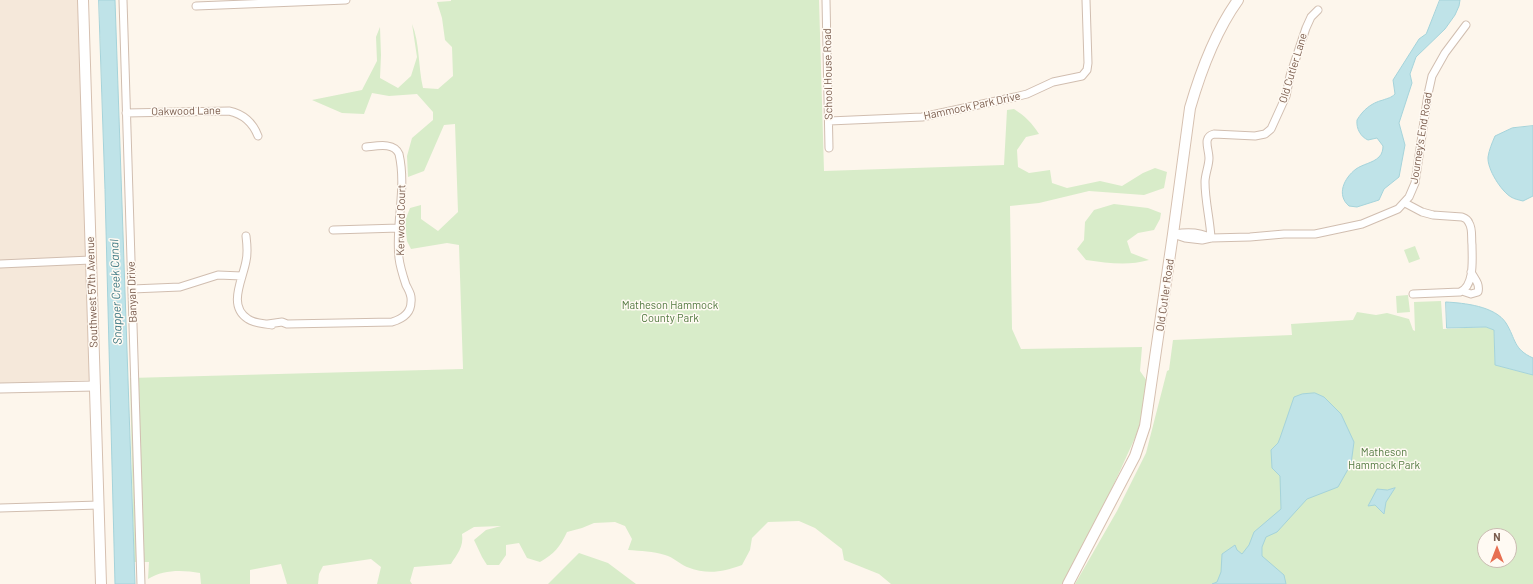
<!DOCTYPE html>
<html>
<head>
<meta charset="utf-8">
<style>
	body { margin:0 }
	#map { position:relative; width:1533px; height:584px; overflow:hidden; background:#fdf6ec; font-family:Barlow,sans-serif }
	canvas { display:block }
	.north { position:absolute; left:1477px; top:528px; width:40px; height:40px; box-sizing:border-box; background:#fffaf3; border:1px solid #cabbb1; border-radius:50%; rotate:0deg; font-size:11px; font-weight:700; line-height:16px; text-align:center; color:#7a5c4d }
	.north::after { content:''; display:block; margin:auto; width:14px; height:18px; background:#e76f51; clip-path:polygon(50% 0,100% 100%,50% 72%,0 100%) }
</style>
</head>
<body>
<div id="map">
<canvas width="1533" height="584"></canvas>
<div class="north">N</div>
</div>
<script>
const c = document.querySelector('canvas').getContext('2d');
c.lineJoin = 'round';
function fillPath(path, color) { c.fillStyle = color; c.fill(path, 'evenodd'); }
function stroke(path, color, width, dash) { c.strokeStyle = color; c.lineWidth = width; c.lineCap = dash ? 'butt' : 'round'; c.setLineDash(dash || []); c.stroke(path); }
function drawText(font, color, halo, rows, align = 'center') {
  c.font = font + ' Barlow,sans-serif'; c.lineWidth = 3; c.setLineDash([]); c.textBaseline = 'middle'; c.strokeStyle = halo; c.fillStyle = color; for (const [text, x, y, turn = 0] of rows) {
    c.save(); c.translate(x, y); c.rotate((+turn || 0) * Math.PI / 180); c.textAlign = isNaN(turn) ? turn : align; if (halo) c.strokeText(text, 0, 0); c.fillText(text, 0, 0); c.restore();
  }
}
fillPath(new Path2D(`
	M0,0h78l13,380 -91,3z`), '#f5e8da');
fillPath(new Path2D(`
	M451,0h368l5,171 180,-6 3,-55 7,-1c11,7 18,14 25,25l-13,3 -9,13 1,17 11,6 21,-3 2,13 15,5 33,-7 22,5 21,-13 12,-5 12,4 -3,16 -20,7 -55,-4 -50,12 -29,3 2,123 9,20 121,-2 -2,24 7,10 -8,48 -40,88 -37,67h-171l-12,-10 -35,-14 -2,-11 -27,-21 -16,-7 -31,1 -16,16 -2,12 -8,15c-20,7 -34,10 -55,2 -7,-3 -14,-10 -22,-12 -12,-4 -24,-4 -37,-5l4,-11 -7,-13 -10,-4 -21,1 -12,5 -15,4c-7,15 -13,22 -27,30l-13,-4 -8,-15 -13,2v10l-7,10h-12l-5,-8 -8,-17 12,-10 15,-4 -27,1 -12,7c2,13 -5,20 -11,30l-37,3 -4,14 2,3h-35l4,-17 -10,-8 -48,7 -4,8 -1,10h-31l-6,-20 -31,6v14h-49l-1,-11c-17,-3 -36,-4 -52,6l1,-17h-15l-4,-184 333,-9 -4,-124 -12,-2 -36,6 -4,-8 -2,-20 5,-13 11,-3v14l17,12 20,-19 -3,-88 -11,1 -20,46 -16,6 -1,-21 5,-18 21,-18v-8l-16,-18 -28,2 -17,-3 -8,21 -22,-1 -30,-13 50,-10 15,-29 -1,-24 4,-10 1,28 -1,23 18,10 13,-12 6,-19 -5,-33c8,20 6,42 11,64l15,1 15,-13 -1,-29 -7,-7 -3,-22 -5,-16 14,-1z
	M1114,204l34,4 13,5 -1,6 -6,11 -16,3 -11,8 4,12 18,7c-21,6 -41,3 -63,0l-9,-11 7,-9 1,-18 9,-12z
	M1415,246l5,13 -11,4 -5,-13z
	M1408,295l2,17 -13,1 -1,-17z
	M1441,301l2,28 43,-2 8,3 1,35 38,10v209h-458l42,-73 29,-58 21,-82 2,-1 4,-30 119,-5 -1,-11 62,-4 4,-8 19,3 11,-2 22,6 4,11 2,1 -1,-29zM1485,536h24v24h-24z
	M579,553l29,10 28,21h-88z`), '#d8ecc9');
const water = new Path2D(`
	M99,0h16l20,584h-20l-10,-394z
	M1440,0h20l-1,6 -4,9 -10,14 -29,28 -6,17 2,9 -13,40 6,22 -6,32 -15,12 -5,11 -22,7 -8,-1c-13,-11 -5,-28 7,-37 7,-5 17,-6 23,-12 3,-3 4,-7 4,-11l-6,-8 -9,2c-7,-3 -12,-11 -11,-20 6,-10 14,-17 26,-20 5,-2 8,-2 12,-6l-2,-14 26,-41 7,-5z
	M1533,126v70l-10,5c-4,-1 -9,-2 -12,-4 -10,-6 -24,-28 -23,-40 1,-7 4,-14 7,-21l17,-8z
	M1446,302c18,1 49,4 60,21 10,16 7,26 27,35v17l-38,-10 -1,-35 -8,-3 -39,1z
	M1315,393l9,4 17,17 13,28 -3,22 -13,23 -31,12 -30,33 -11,5 -4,10v9l22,19 2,9h-74l5,-2 4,-10 1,-18 13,-9 2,5 5,4 7,-9 5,-13 27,-23 -1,-33 -8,-8 -1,-18 7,-7 2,-5 14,-41 8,-3z
	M1395,488l-9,14 -2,12 -9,-9 -7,1 9,-17 10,1z`);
fillPath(water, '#bfe3e8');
stroke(water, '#a5d3da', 1);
const minor = new Path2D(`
	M123,0l18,584
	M826,0l3,148
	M196,6l150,-6
	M126,113l103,-2c14,3 24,12 29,25
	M829,121l93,-4 93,-20 12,-3 26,-12 29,-6 5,-6 1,-7 -2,-63
	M1405,203l17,9 11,3 29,2c3,1 6,3 7,6 4,6 2,15 3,22 0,13 3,41 -12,47l-47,2
	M333,230l66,-2
	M1173,234l12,4 17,2 9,-2 39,-1 34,-3h31l47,-10 36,-15 11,-12 6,-14 13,-89 4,-18 13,-23 21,-28
	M1175,234c12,-2 25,-2 36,4
	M246,236c1,8 2,17 0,25 -3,18 -19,45 2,58 7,5 16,4 24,6
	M1211,238c-1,-19 -6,-37 -6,-56 0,-8 4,-16 4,-24 0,-9 -7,-21 5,-24l41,2 10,-2 6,-5 15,-33 4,-20 16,-48 5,-11 7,-7
	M0,264l91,-4
	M132,289l48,-2 38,-12 24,1
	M1462,291l9,3 7,-2c2,-8 -3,-13 -7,-20
	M268,324l14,-2 5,2 105,-2c10,-3 19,-9 19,-20 1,-7 -2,-11 -5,-17 -3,-9 -6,-18 -7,-27 -4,-34 8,-69 0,-104 -5,-12 -22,-8 -33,-7
	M0,508l99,-3`);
const tertiary = new Path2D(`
	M0,388l95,-2`);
const secondary = new Path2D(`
	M83,0l18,584
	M1068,584l67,-128 10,-30 28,-192 17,-126c11,-38 25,-76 48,-108`);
stroke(minor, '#d1beb0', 9);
stroke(tertiary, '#d1beb0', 11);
stroke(secondary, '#d6c0b0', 12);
stroke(minor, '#fff', 7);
stroke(tertiary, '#fff', 9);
stroke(secondary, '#fff', 10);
drawText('11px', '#7a5c4d', '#fffaf3', [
	["Old Cutler Lane",1293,68,-73],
	["School House Road",828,74,-91],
	["Hammock Park Drive",972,106,-12],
	["Oakwood Lane",186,111,-1],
	["Journey's End Road",1421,138,-81],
	["Kerwood Court",401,220,-89],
	["Southwest 57th Avenue",92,292,-92],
	["Banyan Drive",132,292,-92],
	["Old Cutler Road",1165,295,-82]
]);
drawText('11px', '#537a41', '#fffaf3', [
	["Matheson Hammock",670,305],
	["County Park",670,318],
	["Matheson",1384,452],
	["Hammock Park",1384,465]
]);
drawText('italic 12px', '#437c86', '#fffaf3', [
	["Snapper Creek Canal",116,292,-92]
]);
</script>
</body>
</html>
